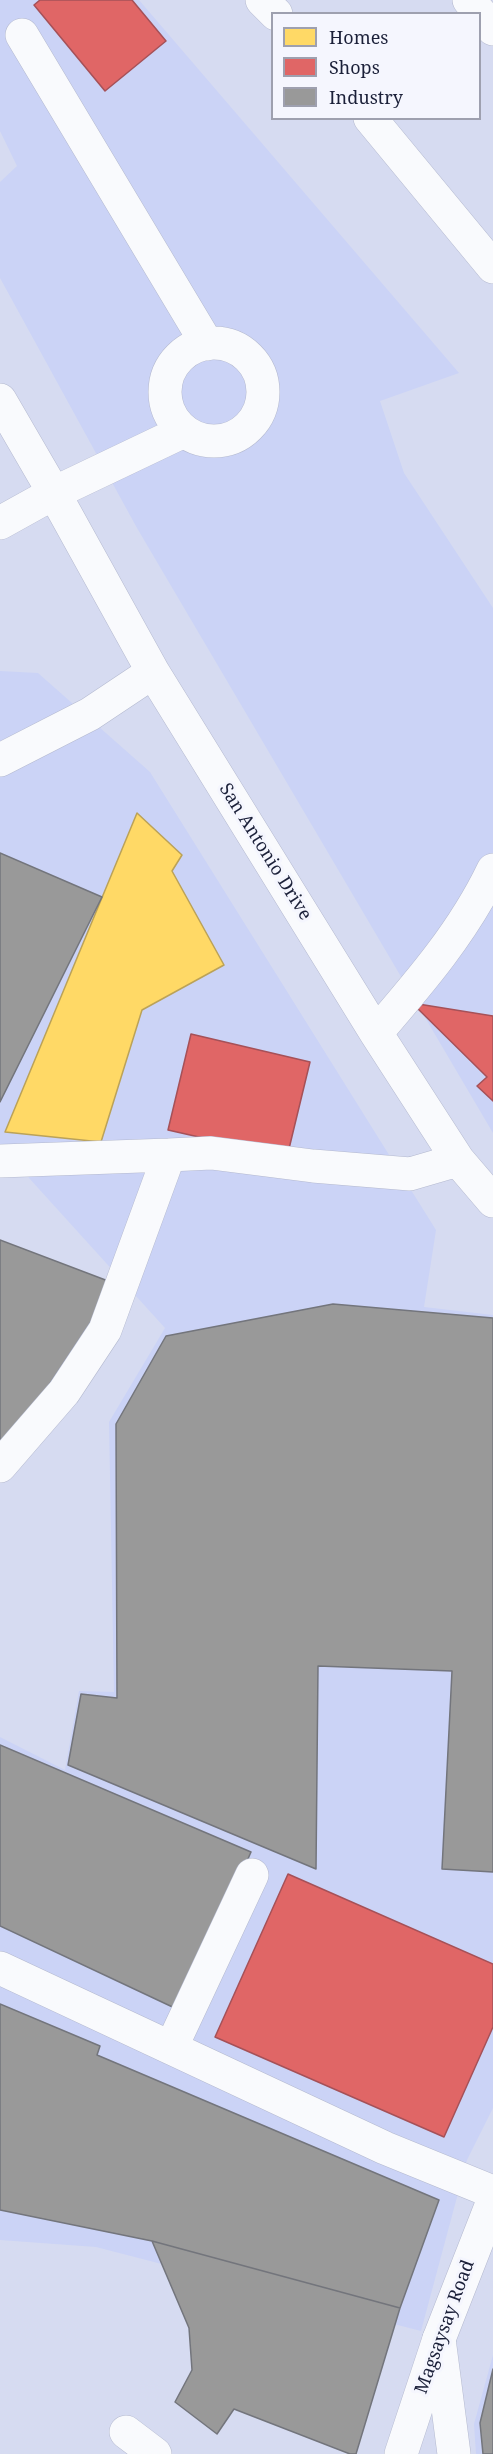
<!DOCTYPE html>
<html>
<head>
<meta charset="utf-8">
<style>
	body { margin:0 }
	#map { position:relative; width:493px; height:2454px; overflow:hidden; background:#d6dbf1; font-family:"Noto Serif",serif }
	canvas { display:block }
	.legend { position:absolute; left:271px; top:12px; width:210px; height:108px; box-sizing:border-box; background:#f5f6fe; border:2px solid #9ea0af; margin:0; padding:8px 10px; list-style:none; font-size:18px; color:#1b2039 }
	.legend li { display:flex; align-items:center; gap:12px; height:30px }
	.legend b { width:30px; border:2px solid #9ea0af }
</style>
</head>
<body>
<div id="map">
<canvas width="493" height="2454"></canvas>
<ul class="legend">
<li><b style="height:16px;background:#ffd966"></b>Homes</li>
<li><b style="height:16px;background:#e06666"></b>Shops</li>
<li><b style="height:16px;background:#999"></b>Industry</li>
</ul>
</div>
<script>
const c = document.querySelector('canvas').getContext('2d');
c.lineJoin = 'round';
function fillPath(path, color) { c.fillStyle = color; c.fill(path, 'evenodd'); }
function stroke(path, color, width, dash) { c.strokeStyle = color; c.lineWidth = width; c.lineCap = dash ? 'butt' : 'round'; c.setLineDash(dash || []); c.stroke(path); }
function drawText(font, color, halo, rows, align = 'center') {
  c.font = font + ' "Noto Serif",serif'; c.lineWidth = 6; c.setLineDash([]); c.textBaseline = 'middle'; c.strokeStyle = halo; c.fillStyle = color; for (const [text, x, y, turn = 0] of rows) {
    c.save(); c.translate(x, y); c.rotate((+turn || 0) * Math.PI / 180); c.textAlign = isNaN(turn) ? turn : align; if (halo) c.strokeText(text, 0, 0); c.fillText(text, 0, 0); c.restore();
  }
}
fillPath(new Path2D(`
	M0,0h139l320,373 -79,28 24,72 89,135v525l-356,-605 -137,-250v-96l17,-16 -17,-35z
	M0,671l38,2 112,99 286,458 -12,77 69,8v793l-26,52 -46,171 -325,-84 -96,-7v-503l65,33 14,-79 35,1 -5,-270 56,-94 -165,-182z
	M493,2355v99h-17l-2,-30z`), '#cbd3f6');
const homes = new Path2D(`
	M137,813l45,42 -10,16 52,94 -82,45 -41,132 -96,-10z`);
fillPath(homes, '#ffd966');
stroke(homes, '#bba258', 1.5);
const shops = new Path2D(`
	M40,0h92l34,41 -61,50 -71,-86z
	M412,1003l81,13v85l-16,-15 10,-9z
	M191,1034l119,28 -23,95 -119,-27z
	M288,1874l205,90v63l-49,110 -229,-100z`);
fillPath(shops, '#e06666');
stroke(shops, '#a55158', 1.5);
const industry = new Path2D(`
	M0,853l102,44 -102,205z
	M0,1240l116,44 -100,151 -16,13z
	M333,1304l160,14v554l-51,-3 10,-198 -134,-5 -2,203 -248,-104 13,-71 36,4 -1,-274 50,-88z
	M0,1745l251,107 -70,159 -181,-85z
	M0,2004l100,42 -3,9 342,145 -39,108 -248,-67 -152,-31z
	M152,2241l248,67 -44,146h-6l-116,-45 -17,25 -42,-32 17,-32 -3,-42z
	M493,2369v85h-10l-3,-31z`);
fillPath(industry, '#999');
stroke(industry, '#73757c', 1.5);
const minor = new Path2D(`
	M22,35l185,309
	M165 392a49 49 0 1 1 98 0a49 49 0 1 1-98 0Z
	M54,493l99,179 223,361 82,127 35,41
	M0,523l54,-30 130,-62
	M0,760l90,-46 63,-42
	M376,1033c44,-51 88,-102 117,-163
	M0,1161l169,-6
	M0,1466l64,-74 41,-62 64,-175 42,-2 102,13 97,8 48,-14
	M0,1968l385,180 108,44
	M171,2048l81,-173
	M439,2339l15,115
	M126,2432l29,22`);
const major = new Path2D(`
	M401,2454l38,-115 54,-138`);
const highway = new Path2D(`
	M262,0l14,14
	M469,0l24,29
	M370,118l123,149
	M0,400l54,93`);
stroke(minor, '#b4b9cf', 34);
stroke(major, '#b4b9cf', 34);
stroke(highway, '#b4b9cf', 34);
stroke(minor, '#f9fafd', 33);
stroke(major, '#f9fafd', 33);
stroke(highway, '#f9fafd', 33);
drawText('18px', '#1b2039', '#f5f6fe', [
	["San Antonio Drive",265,852,58],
	["Magsaysay Road",445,2327,-70]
]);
</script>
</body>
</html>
